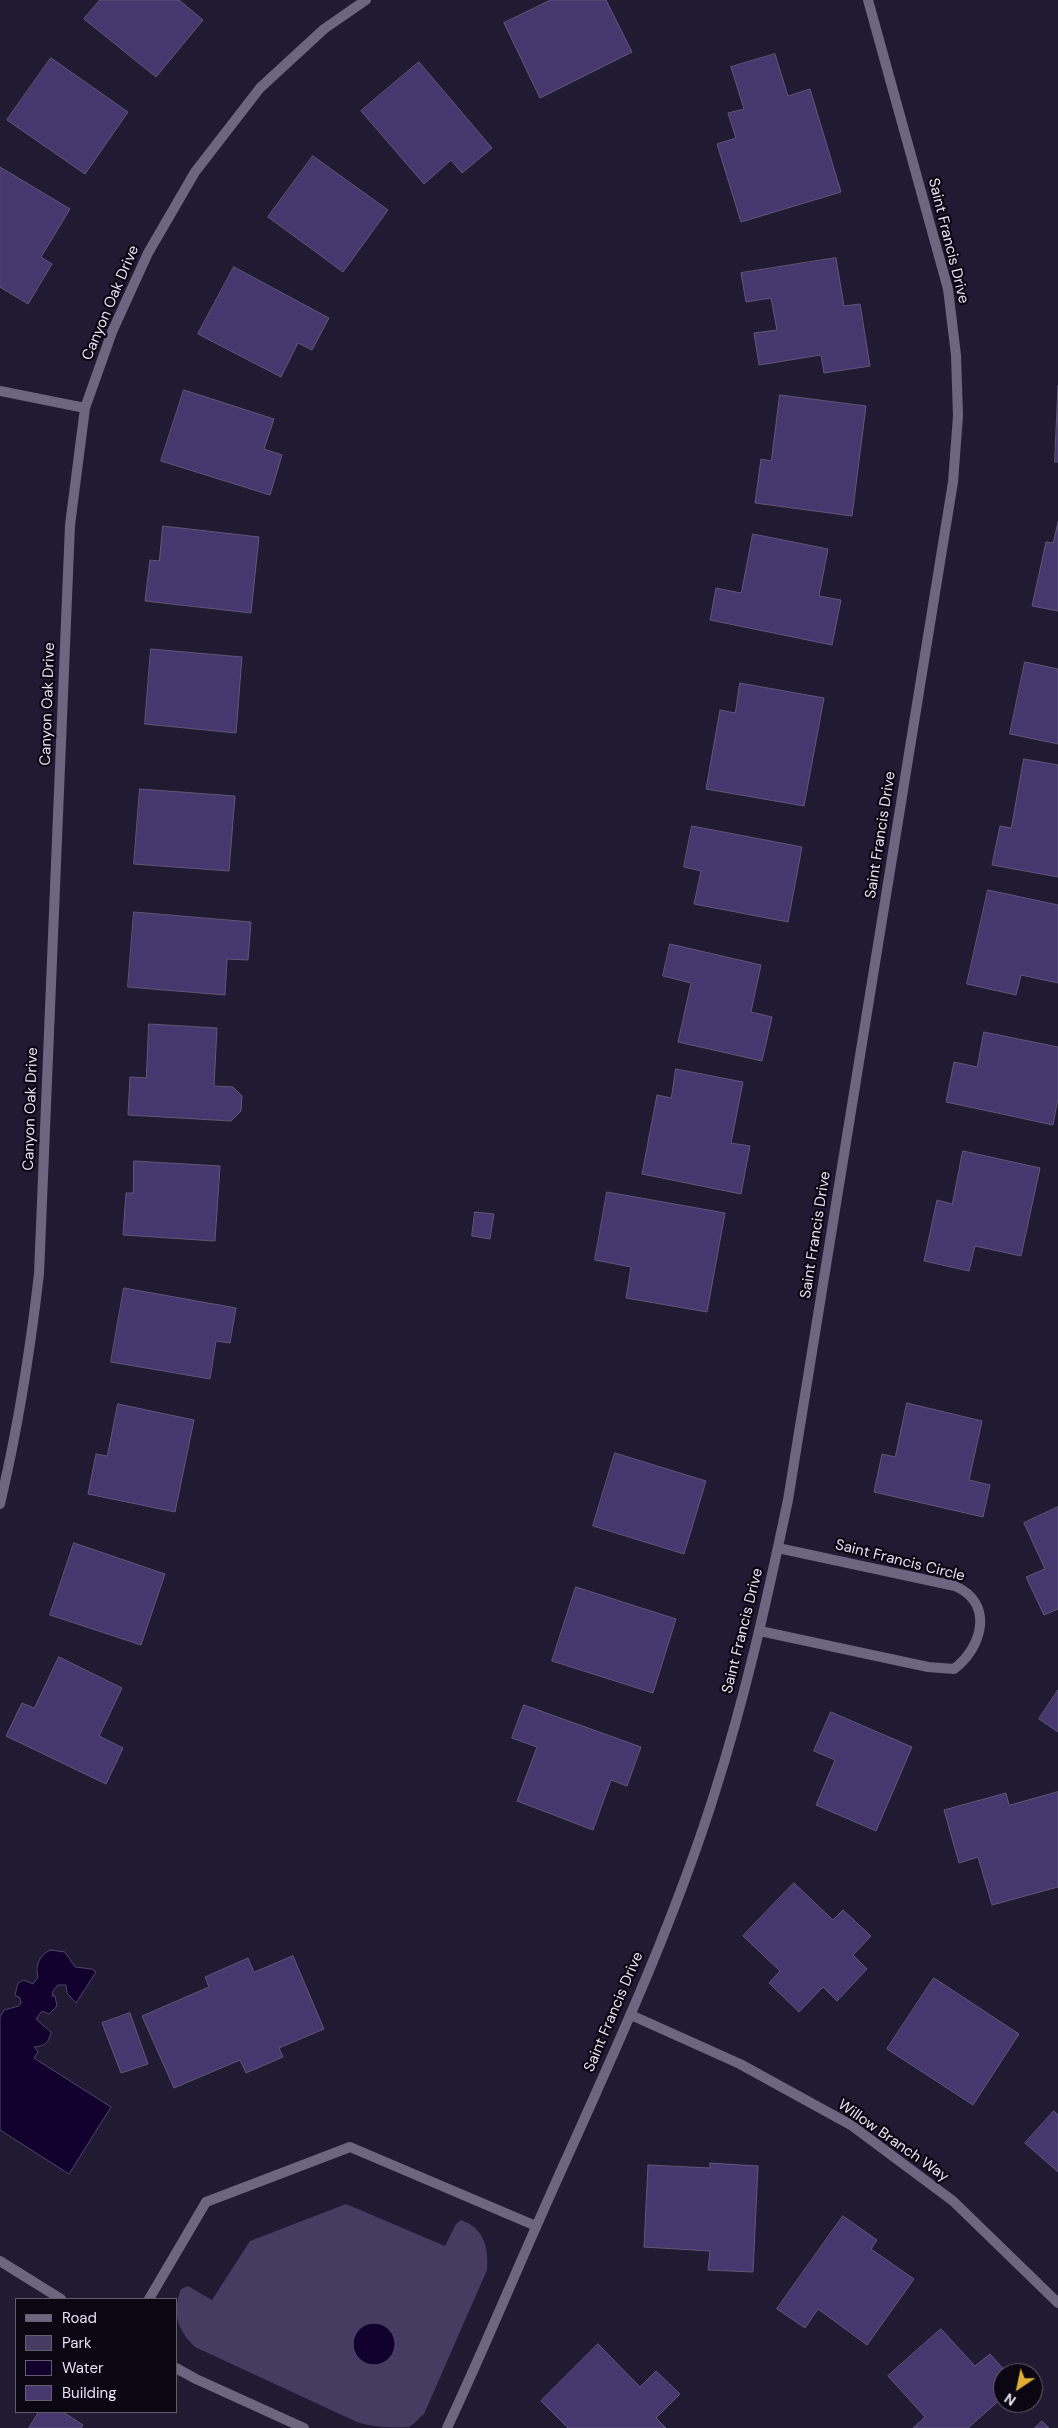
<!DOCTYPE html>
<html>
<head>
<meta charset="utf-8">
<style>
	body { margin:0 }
	#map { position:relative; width:1058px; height:2428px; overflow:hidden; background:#211a33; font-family:"DM Sans",sans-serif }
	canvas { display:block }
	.legend { position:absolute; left:15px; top:2298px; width:162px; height:115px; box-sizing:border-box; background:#0a0712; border:1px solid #625f6d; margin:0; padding:6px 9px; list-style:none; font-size:15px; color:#e7e3f5 }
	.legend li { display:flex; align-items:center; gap:10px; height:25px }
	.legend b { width:25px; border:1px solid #625f6d }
	.north { position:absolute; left:993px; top:2363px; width:50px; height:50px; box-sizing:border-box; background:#0a0712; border:1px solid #625f6d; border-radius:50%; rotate:214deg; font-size:14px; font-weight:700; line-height:20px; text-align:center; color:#e7e3f5 }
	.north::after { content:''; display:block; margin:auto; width:18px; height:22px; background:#e1af34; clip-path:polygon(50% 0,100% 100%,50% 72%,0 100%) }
</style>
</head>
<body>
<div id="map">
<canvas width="1058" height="2428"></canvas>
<ul class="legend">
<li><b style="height:6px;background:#6c6681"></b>Road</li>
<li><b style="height:14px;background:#463c61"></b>Park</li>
<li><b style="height:14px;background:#12002e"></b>Water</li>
<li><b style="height:14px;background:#47376f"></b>Building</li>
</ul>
<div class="north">N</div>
</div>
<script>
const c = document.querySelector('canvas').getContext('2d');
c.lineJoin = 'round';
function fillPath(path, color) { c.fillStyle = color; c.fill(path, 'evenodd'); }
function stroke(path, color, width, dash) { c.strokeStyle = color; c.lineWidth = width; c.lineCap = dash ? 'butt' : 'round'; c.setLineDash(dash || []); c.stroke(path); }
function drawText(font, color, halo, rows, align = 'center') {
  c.font = font + ' "DM Sans",sans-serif'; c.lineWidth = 4.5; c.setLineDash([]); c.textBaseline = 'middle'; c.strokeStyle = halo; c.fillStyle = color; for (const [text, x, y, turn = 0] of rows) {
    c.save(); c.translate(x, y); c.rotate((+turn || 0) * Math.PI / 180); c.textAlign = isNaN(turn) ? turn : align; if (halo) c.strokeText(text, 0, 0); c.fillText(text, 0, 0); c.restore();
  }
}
fillPath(new Path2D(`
	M346,2204l99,42 11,-22 5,-4c23,8 28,28 26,50l-63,144c-5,4 -10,10 -15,13 -15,1 -38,0 -52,-5l-162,-75c-18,-17 -23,-35 -14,-58l7,-3 24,14 38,-59z`), '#463c61');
const water = new Path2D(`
	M50,1950l15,2 10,15 17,2 4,3 -20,31 -9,-10 -1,-8h-8l-5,6 -1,5h3l2,10 -8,8 -7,-3 -6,8 15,13c-2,11 -6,14 -17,15l4,5 -4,6 77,49 -42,67 -69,-44v-113l4,-7 15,-4 2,-3 -1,-5 -5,-3 3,-12 6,-3 9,4 5,-7c-3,-12 1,-21 12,-27z
	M353 2344a21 21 0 1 1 42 0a21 21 0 1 1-42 0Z`);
fillPath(water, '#12002e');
stroke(water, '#52446a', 1);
const building = new Path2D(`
	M100,0h79l24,20 -47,57 -72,-58z
	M551,0h55l26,52 -92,46 -36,-75z
	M775,54l13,42 22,-7 31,103 -100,30 -24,-78 19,-6 -8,-25 16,-4 -13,-42z
	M51,58l77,54 -43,62 -78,-54z
	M419,62l73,86 -30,25 -11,-13 -27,24 -63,-73z
	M313,156l75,54 -45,62 -75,-55z
	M0,167l70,42 -29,48 11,7 -24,40 -28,-17z
	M836,258l8,48 16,-2 10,62 -46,7 -3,-18 -62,10 -5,-32 23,-3 -6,-32 -25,4 -5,-29z
	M234,267l95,51 -17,32 -14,-7 -17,34 -83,-43z
	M1058,386v76h-3z
	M184,390l90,29 -10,30 18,6 -12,40 -109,-34z
	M780,395l86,11 -14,110 -97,-13 6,-44 10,2z
	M1058,522v89l-26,-5 14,-64 7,1z
	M163,526l96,11 -8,76 -106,-12 5,-41 9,1z
	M753,534l75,15 -9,47 22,4 -9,45 -122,-25 6,-32 25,5z
	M151,649l91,8 -6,76 -91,-9z
	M1025,662l33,7v75l-48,-10z
	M740,683l84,15 -20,108 -98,-17 14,-79 15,3z
	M1024,759l34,6v112l-66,-12 8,-39 11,2z
	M140,789l95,7 -6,75 -95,-7z
	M692,826l110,21 -14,75 -94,-18 7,-33 -17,-4z
	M988,890l70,15v78l-37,-8 -5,20 -49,-11z
	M134,912l117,10 -3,38 -21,-1 -2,36 -97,-8z
	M670,944l91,21 -10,47 21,5 -10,44 -84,-19 13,-59 -28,-7z
	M149,1024l68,4 -3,58 19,1 9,9 -1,15 -10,10 -103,-6 2,-38 16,1z
	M984,1032l74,15v51l-5,27 -107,-23 8,-40 23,5z
	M676,1069l67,13 -12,61 19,3 -9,48 -99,-20 15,-79 14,3z
	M963,1151l77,17 -19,88 -46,-10 -6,25 -45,-10 13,-61 15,4z
	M134,1161l86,5 -5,75 -92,-6 3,-42h7z
	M607,1192l118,21 -18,99 -81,-14 5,-31 -36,-7z
	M475,1212l19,2 -4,25 -18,-3z
	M124,1288l112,20 -6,35 -14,-2 -6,38 -99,-17z
	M907,1403l75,18 -13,59 21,5 -7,32 -109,-25 8,-38 13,3z
	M118,1404l76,16 -19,92 -87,-18 8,-40 11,2z
	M615,1453l91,28 -22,73 -91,-28z
	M1058,1507v102l-14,6 -18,-38 19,-8 -21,-46z
	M74,1543l91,31 -24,71 -91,-30z
	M576,1587l100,32 -23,74 -101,-32z
	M59,1657l63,31 -23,48 24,12 -17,36 -100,-48 16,-33 12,5z
	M1058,1690v42l-19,-13z
	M524,1705l117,42 -14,39 -16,-6 -18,50 -76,-29 20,-54 -25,-9z
	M831,1712l81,35 -36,84 -60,-26 19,-45 -21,-9z
	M1058,1792v95l-66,18 -14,-48 -19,6 -15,-53 62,-17 3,12z
	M794,1883l39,37 10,-10 28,26 -18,19 14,14 -30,32 -14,-14 -24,25 -30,-29 11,-12 -37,-35z
	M293,1956l31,73 -45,19 4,9 -37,16 -6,-13 -66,28 -32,-72 67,-29 -4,-10 43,-19 6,14z
	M934,1978l85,56 -46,71 -86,-56z
	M130,2013l18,51 -27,9 -19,-50z
	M1054,2111l4,4v57l-33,-29z
	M710,2163l48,3 -5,106 -45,-2 2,-19 -66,-4 4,-82 62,3z
	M843,2216l34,24 -6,9 43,30 -47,66 -49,-36 -13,19 -28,-19z
	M941,2329l34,37 15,-12 17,19h-4v24l-35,31h-55l12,-11 -37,-41z
	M598,2344l42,43 16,-16 24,23 -24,24 10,10h-98l-27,-27z
	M39,2412h24l20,13 -2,3h-52z
	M1042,2421l7,7h-14z`);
fillPath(building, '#47376f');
stroke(building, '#5f5876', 1);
stroke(new Path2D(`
	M149,2299l57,-97 144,-55 186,79`), '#6c6681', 10);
stroke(new Path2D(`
	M0,391l85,17
	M0,1504c18,-76 30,-152 39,-230l31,-749 15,-117 27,-76 36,-79 47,-81 65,-84 64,-59 42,-29
	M760,1631l168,36 26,2c29,-22 40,-66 1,-83l-177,-38
	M631,2015l109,49 111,61 102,76 105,102
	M0,2261l61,38
	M176,2368l20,11 108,49
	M447,2428c38,-81 72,-164 109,-246 57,-127 116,-254 158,-387 31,-97 53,-195 74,-295l165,-1018 5,-66 -2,-61 -8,-66 -80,-289`), '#6c6681', 10);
drawText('15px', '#e7e3f5', '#0a0712', [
	["Saint Francis Drive",948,241,76],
	["Canyon Oak Drive",111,303,-67],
	["Canyon Oak Drive",48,704,-88],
	["Saint Francis Drive",881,835,-81],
	["Canyon Oak Drive",31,1109,-88],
	["Saint Francis Drive",816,1235,-81],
	["Saint Francis Circle",900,1561,14],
	["Saint Francis Drive",743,1631,-76],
	["Saint Francis Drive",614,2012,-67],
	["Willow Branch Way",893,2141,35]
]);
</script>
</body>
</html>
